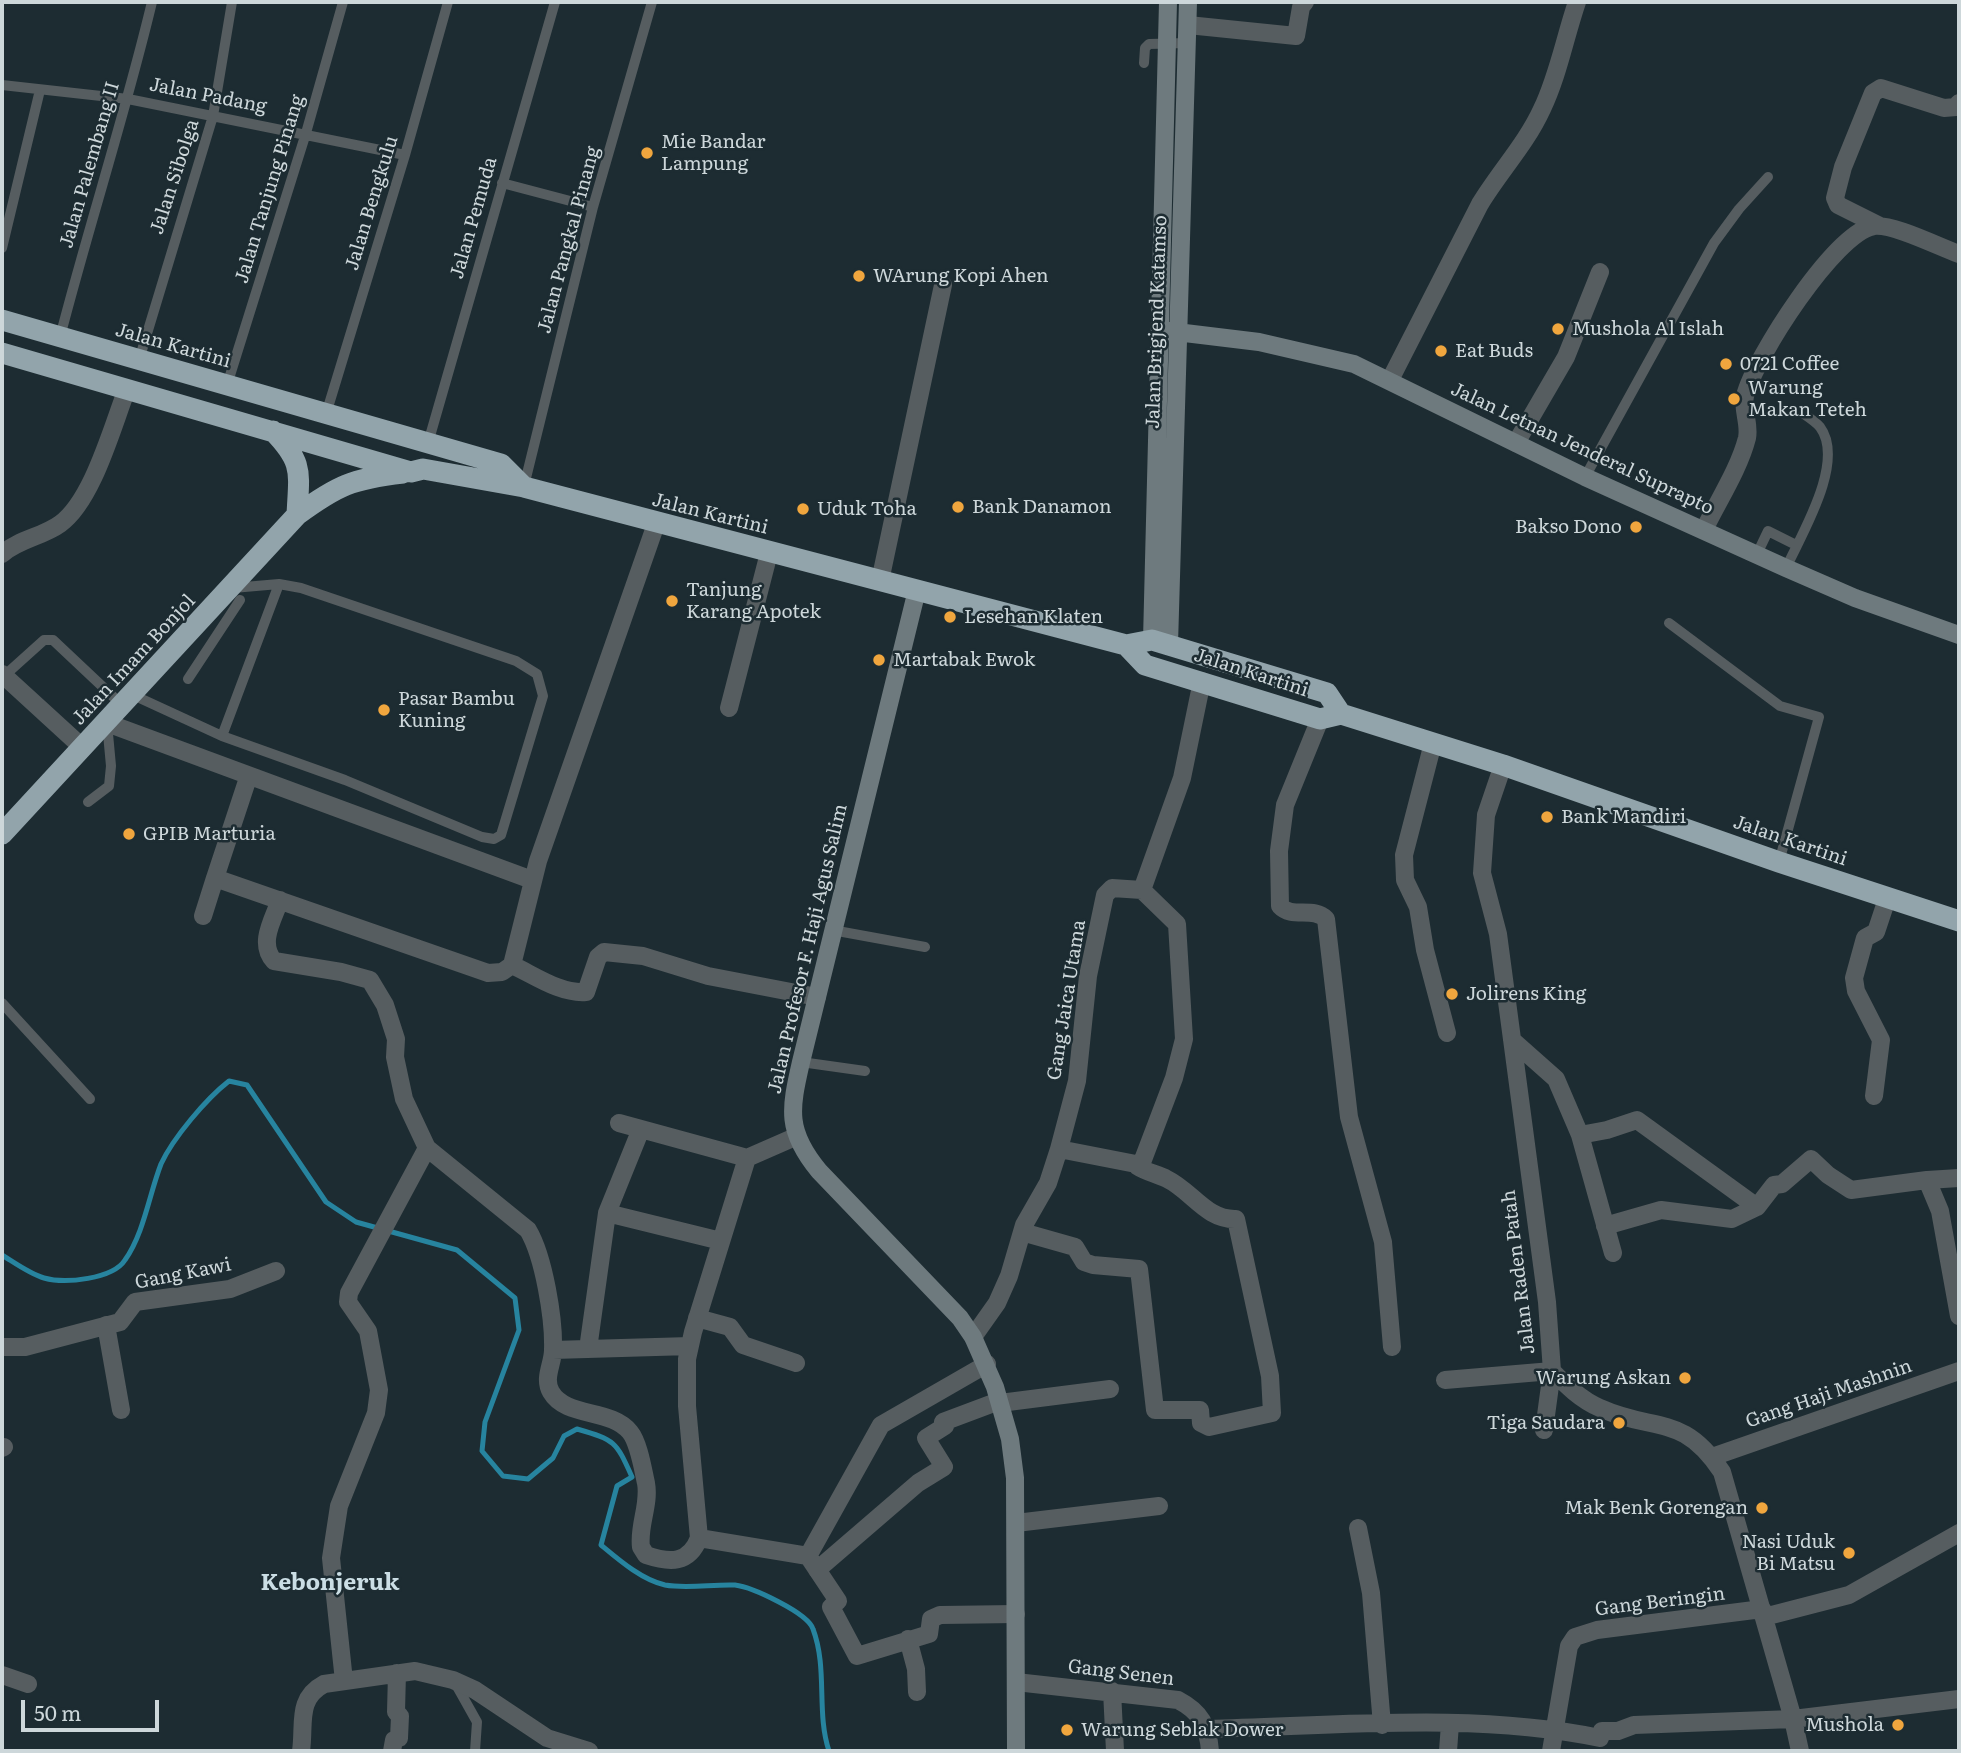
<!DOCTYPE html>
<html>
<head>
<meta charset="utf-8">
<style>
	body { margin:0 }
	#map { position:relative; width:1961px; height:1753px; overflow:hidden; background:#1d2c32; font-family:Literata,serif }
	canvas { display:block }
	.frame { position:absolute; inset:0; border:4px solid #cdd7da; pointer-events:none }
	.scale { position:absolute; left:21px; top:1700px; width:138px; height:32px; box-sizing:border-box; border:4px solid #cdd7da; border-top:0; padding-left:9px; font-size:21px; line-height:24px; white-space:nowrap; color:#cdd7da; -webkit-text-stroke:5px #1d2c32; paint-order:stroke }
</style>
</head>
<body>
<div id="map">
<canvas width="1961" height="1753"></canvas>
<div class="frame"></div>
<div class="scale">50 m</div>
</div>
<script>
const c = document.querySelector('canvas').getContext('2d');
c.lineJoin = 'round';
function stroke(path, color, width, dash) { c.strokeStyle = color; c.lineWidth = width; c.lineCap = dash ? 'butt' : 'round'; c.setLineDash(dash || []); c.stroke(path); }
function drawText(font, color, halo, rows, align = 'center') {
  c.font = font + ' Literata,serif'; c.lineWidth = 5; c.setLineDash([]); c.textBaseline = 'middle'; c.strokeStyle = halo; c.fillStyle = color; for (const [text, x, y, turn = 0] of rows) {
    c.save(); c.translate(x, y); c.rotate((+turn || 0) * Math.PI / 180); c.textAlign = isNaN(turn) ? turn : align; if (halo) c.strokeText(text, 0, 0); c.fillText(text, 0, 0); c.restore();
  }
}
stroke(new Path2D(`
	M2,1255c13,8 28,19 42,23 21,6 69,1 81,-18 19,-27 24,-65 36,-96 12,-26 45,-65 68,-83l18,4 79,117 30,20 101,28 58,48 4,32 -34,92 -3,29 21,25 25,3 25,-21 11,-22 13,-7c38,11 39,12 55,48l-15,9 -16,59c18,15 41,35 64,40 22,4 48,-1 70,0 17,2 73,28 78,44 15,40 3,83 16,122`), '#27849f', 5);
stroke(new Path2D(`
	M1144,63l1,-15 4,-4 38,-1
	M2,85l126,14 277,56
	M502,183l91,24
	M2,248l38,-158
	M60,337c29,-112 65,-222 92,-335
	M139,360l74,-244 19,-114
	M227,385l79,-252 37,-131
	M326,414l79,-259 43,-153
	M428,443l127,-441
	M1585,477l129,-234 25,-34 29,-32
	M524,486l69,-279 59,-205
	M1757,554l11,-23 28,14
	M1786,568c15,-33 60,-106 34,-141 -5,-6 -15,-12 -22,-17
	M1669,623l111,83 39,11 -40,145
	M4,676l40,-36h9l69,65
	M188,679l52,-79
	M133,695l89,41 123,44 137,57 12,2 7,-4 42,-139 -6,-22 -21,-13 -215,-73 -22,-4 -46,4
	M222,736l57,-152
	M88,802l21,-16 2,-20 -4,-43
	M832,930l93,17
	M2,1003l88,96
	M801,1062l64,9
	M454,1681l23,41 -2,29`), '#565d60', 10);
stroke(new Path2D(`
	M1188,25l108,11 5,-29 4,-5
	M1880,226l-42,-21 -3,-7 8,-31 30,-74 8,-5 63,20 12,-1 3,-4
	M1390,380l90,-176c20,-33 46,-60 62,-95 16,-33 23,-72 35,-107
	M1516,443l50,-86 34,-85
	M1704,530c14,-29 35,-61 43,-92 3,-14 -5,-28 -2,-42 9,-37 90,-164 129,-170 20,-2 65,21 85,28
	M2,554c17,-15 40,-17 58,-30 33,-24 52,-97 67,-135
	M880,581l63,-296
	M2,674l81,74
	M729,708l40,-155
	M1320,719l-35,86 -6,46 1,55c12,13 33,0 46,13l23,198 34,125 9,105
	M107,723l425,157
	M1433,743l-29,112 1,25 13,27 7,43 22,83
	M1503,765l-17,50 -4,58 16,61 49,368 5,69c14,14 29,29 48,37 55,25 82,4 122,64l71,247 7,32
	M248,778l-33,100 273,95 14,-1 10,-7 26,-104 118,-337
	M1142,890l40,-112 20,-97
	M280,900c-7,20 -22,43 -6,61l67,11 29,8 15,25 11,34 -1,18 9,42 23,49 101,82c16,27 26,89 25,120 0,14 -10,28 -2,42 15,26 60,16 79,40 9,11 13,38 16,51 4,22 -8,43 -5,64l5,8c24,8 43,9 53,-17l-12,-132v-47l6,-27 54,-174
	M203,916l12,-38
	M512,965c22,10 48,29 74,27l12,-35 6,-5 39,4 65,20 109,21
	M1512,1040l44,39 24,56 33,118
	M1874,1096l7,-56 -25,-49 -2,-13 11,-40 11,-6 11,-33
	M619,1123l128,35 48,-21
	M1580,1135l27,-5 30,-10 120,87
	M1927,1180l32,-2
	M607,1213l114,28
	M1605,1226l56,-16 71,9 25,-12 17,-22 8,-1 29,-25 17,16 23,15 76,-10 13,31 19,105
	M1022,1232l53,15 9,15 9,3 46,4 16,141h45l1,13 8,4 63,-14 -2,-37 -34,-157c-30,1 -44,-28 -69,-40 -10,-5 -21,-7 -30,-13
	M697,1318l33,9 13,18 53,18
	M106,1325l15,85
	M973,1337l24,-34 12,-27 15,-51 24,-42 11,-34 18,-68 11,-105 17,-81 7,-7 30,2 35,34 7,115 -10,39 -33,87 -82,-16
	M2,1347h23l95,-25 15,-20 95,-13 46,-18
	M588,1349l19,-136 34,-84
	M553,1350l137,-4
	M1445,1380l107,-9 -8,59
	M1000,1403l110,-14
	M2,1448l2,-1
	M1712,1457l247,-86
	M1016,1523l143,-17
	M1358,1528l13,65 11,132
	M699,1538l109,18 30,45 -7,6 26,49 72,-22 2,-15 9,-4 76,-1
	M808,1556l73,-131 106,-61
	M817,1570l101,-87 26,-16 -18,-29 19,-12 -2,-4 56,-21
	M1764,1617l85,-22 110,-62
	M908,1639l8,30 1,23
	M2,1675l26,9
	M344,1681l-13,-123 8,-52 37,-93 3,-23 -11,-59 -20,-29 1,-9 78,-145
	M1016,1682l162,18c23,12 30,26 32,51
	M1112,1691l3,60
	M1208,1729c128,-3 266,-17 392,9l2,-7h16l16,-6 159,-6 166,-20
	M301,1751c4,-27 -5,-52 23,-67l91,-13 38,9 22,10 72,48 42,13
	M392,1751l2,-11 5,-2 1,-22 -4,-4 1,-39
	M1448,1751l2,-27
	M1551,1751l18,-105 6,-9 22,-7 165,-21`), '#565d60', 18);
stroke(new Path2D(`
	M1160,330l99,12 95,22 231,113 201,91 69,30 104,37
	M917,590l-116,472c-11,48 -15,69 18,109l141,147 13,19 22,50 15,52 5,39 1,273
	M1152,640l16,-638
	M1169,644l19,-642`), '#6e7a7e', 18);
stroke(new Path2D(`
	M2,320l499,144 23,23
	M2,353l409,119 12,-3 101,18 602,158 19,20 175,54 21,-5 162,51 276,97 180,59
	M273,431c31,32 26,41 24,84
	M1126,645l26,-5 175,53 14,21
	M2,834l295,-319c41,-30 55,-36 106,-42`), '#92a4ab', 21);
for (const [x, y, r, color] of [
	[647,153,7,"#f0a63e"],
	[859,276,7,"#f0a63e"],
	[1558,329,7,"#f0a63e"],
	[1441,351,7,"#f0a63e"],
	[1726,364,7,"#f0a63e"],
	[1734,399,7,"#f0a63e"],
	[958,507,7,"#f0a63e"],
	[803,509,7,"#f0a63e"],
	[1636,527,7,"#f0a63e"],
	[672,601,7,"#f0a63e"],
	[950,617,7,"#f0a63e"],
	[879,660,7,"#f0a63e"],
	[384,710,7,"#f0a63e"],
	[1547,817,7,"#f0a63e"],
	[129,834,7,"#f0a63e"],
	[1452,994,7,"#f0a63e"],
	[1685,1378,7,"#f0a63e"],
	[1619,1423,7,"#f0a63e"],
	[1762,1508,7,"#f0a63e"],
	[1849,1553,7,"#f0a63e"],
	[1898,1725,7,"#f0a63e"],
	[1067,1730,7,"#f0a63e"]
]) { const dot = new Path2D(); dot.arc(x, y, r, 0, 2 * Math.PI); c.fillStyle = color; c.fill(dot); stroke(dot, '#1d2c32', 2.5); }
drawText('19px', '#cdd7da', '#1d2c32', [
	["Jalan Padang",208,96,11],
	["Jalan Palembang II",90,165,-74],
	["Jalan Sibolga",175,177,-72],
	["Jalan Tanjung Pinang",270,189,-73],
	["Jalan Bengkulu",372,203,-73],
	["Jalan Pemuda",474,218,-74],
	["Jalan Pangkal Pinang",569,240,-75],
	["Jalan Brigjend Katamso",1157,322,-88],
	["Jalan Kartini",173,346,16],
	["Jalan Letnan Jenderal Suprapto",1582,449,25],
	["Jalan Kartini",710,514,14],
	["Jalan Imam Bonjol",134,660,-47],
	["Jalan Kartini",1251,673,18],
	["Jalan Kartini",1790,841,19],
	["Jalan Profesor F. Haji Agus Salim",808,949,-77],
	["Gang Jaica Utama",1067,1000,-81],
	["Jalan Raden Patah",1519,1272,-97],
	["Gang Kawi",183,1274,-11],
	["Gang Haji Mashnin",1829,1394,-19],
	["Gang Beringin",1660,1602,-7],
	["Gang Senen",1121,1673,7]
]);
drawText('19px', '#cdd7da', '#1d2c32', [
	["Mie Bandar",661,142],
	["Lampung",661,164],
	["WArung Kopi Ahen",873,276],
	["Mushola Al Islah",1572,329],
	["Eat Buds",1455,351],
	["0721 Coffee",1740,364],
	["Warung",1748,388],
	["Makan Teteh",1748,410],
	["Bank Danamon",972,507],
	["Uduk Toha",817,509],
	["Bakso Dono",1622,527,"right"],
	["Tanjung",686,590],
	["Karang Apotek",686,612],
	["Lesehan Klaten",964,617],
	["Martabak Ewok",893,660],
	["Pasar Bambu",398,699],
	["Kuning",398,721],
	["Bank Mandiri",1561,817],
	["GPIB Marturia",143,834],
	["Jolirens King",1466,994],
	["Warung Askan",1671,1378,"right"],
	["Tiga Saudara",1605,1423,"right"],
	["Mak Benk Gorengan",1748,1508,"right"],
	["Nasi Uduk",1835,1542,"right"],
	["Bi Matsu",1835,1564,"right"],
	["Mushola",1884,1725,"right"],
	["Warung Seblak Dower",1081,1730]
], 'left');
drawText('bold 23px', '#cbdee5', '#1d2c32', [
	["Kebonjeruk",330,1583]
]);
</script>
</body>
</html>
